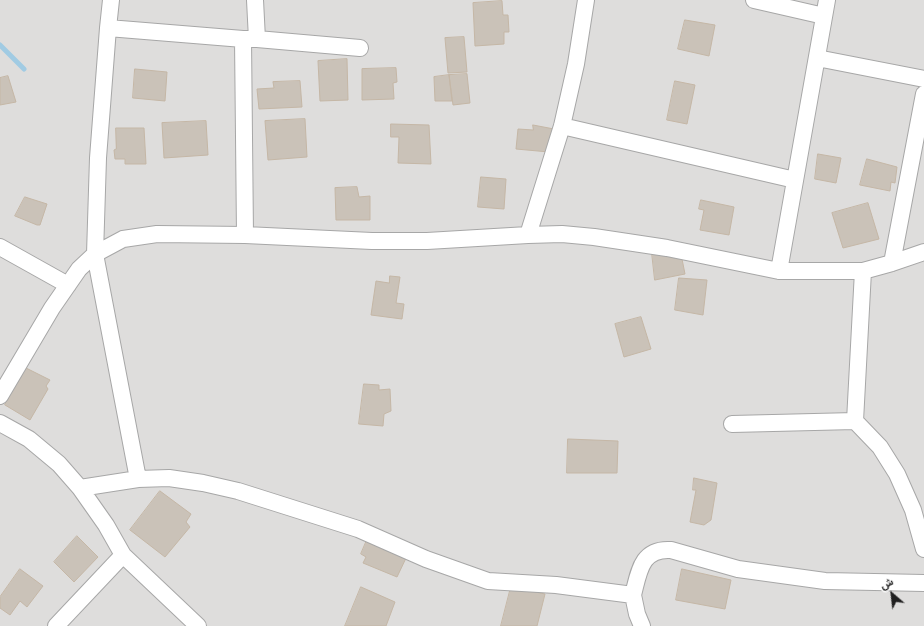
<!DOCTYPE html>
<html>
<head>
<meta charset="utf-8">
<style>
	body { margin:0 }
	#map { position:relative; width:924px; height:626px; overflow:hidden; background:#f1efe5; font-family:Quicksand,Vazirmatn,sans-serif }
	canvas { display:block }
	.north { position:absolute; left:872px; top:574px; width:40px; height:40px; -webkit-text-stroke:3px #fff; paint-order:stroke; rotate:332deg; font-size:11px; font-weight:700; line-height:16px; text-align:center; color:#202020 }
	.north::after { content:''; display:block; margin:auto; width:14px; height:18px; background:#202020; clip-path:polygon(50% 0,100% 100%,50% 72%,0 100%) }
</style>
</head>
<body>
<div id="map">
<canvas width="924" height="626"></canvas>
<div class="north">ش</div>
</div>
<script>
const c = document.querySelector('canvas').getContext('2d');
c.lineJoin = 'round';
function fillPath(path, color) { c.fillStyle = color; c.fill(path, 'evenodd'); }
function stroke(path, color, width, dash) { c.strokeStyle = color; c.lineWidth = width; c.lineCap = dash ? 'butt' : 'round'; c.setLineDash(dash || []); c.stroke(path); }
fillPath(new Path2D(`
	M0,0h924v626h-924z`), '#dedddc');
stroke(new Path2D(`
	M0,45l24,24`), '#a1cbe3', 5);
const building = new Path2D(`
	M502,1l1,14h5l1,17h-5v12l-29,2 -2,-43z
	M685,20l30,5 -6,31 -31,-7z
	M464,37l3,35 -19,1 -3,-35z
	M347,59l1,41 -28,1 -2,-40z
	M396,68l1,14 -4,1 1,16 -32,1v-31z
	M135,69l32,3 -2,29 -32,-3z
	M467,74l3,29 -17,2 -4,-30z
	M449,75l3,26h-17l-1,-24z
	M8,76l8,26 -16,3v-27z
	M300,81l2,26 -43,2 -2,-20 17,-1 -1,-6z
	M675,81l20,4 -8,39 -20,-4z
	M305,119l2,38 -39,3 -3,-39z
	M206,121l2,34 -44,3 -2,-35z
	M391,124l38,1 2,39 -33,-1 1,-26h-8z
	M533,125l21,4 -5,23 -33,-3 2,-20 15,1z
	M116,128h28l2,36h-21v-5h-10l-1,-9 2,-1z
	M818,154l23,4 -5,25 -21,-4z
	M867,159l30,8 -2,16 -4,-1 -1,9 -30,-6z
	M481,177l25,2 -2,30 -26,-2z
	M357,187l2,10 11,-1v24h-34l-1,-32z
	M25,197l22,7 -7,21h-3l-22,-9z
	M701,200l33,7 -5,28 -29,-5 4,-20 -5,-1z
	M868,203l11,36 -36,9 -11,-35z
	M652,253l29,1 4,20 -30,6z
	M390,276l10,1 -4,26 8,1 -2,15 -31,-4 5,-34 13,2z
	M679,278l28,2 -4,35 -28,-5z
	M641,317l10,32 -27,8 -9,-33z
	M26,368l24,12 -4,6 2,3 -18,31 -25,-15z
	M364,384l15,1v5l11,-1 1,22 -7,3 -1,12 -24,-2z
	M568,439l50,2 -1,32h-50z
	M694,478l23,5 -6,37 -7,5 -14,-3 6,-32h-3z
	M160,491l31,23 -5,8 4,5 -25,30 -35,-27z
	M77,536l21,21 -24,25 -20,-20z
	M367,540l40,16 -10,21 -34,-14 3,-6 -5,-3z
	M20,569l23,17 -16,21 -7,-6 -10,14 -10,-7v-11z
	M682,569l49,11 -6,29 -49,-9z
	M361,587l34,15 -9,24h-41z
	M511,587l34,7 -8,32h-36z`);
fillPath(building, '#cac2b8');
stroke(building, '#c5b7a6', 1);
const street = new Path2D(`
	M754,0l70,16
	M108,28l3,-28
	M257,39l103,9
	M817,58l107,21
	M562,126l233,54
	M245,235l-2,-196h14l-2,-39
	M528,235l34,-1 32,3 73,11 112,23h84l-8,150 25,26 17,27 16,36 11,39
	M0,247l68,38
	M892,263l32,-169
	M779,271l48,-271
	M863,271l29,-8 32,-11
	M0,396l52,-88 27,-39 16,-15 28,-15 34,-5 88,1 127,6h55l101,-6 34,-109 14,-62 10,-64
	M0,423l29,16 30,25 21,24 26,37 17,30 75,71
	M732,424l123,-3
	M138,479l-43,-225 3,-96 10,-130 135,11
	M80,488l58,-9 31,-1 34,5 35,8 120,38 68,30 62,22 68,4 77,10 4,19 5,12
	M633,595c6,-23 8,-47 38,-45l67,19 87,12 99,2
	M56,626l67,-71`);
stroke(street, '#a7a7a7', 18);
stroke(street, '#fff', 16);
</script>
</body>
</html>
